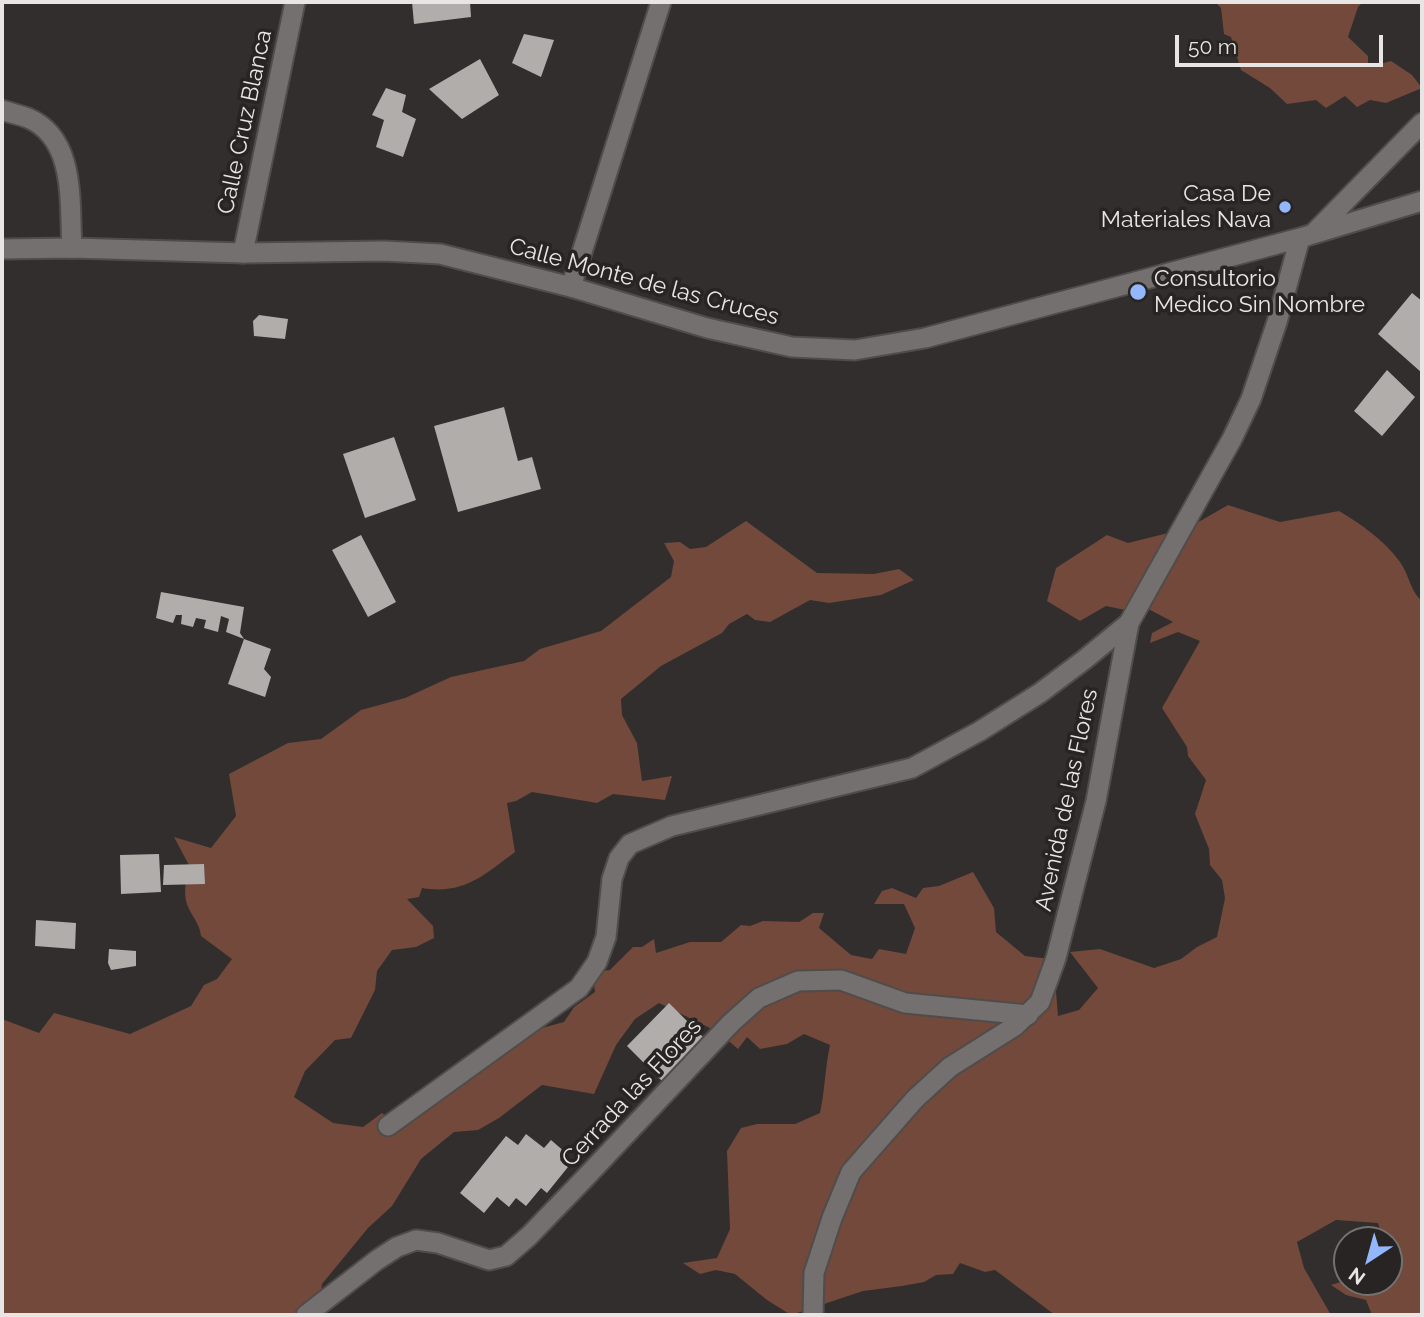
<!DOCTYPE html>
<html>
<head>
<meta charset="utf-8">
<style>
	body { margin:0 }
	#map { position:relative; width:1424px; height:1317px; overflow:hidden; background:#312e2d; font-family:Raleway,sans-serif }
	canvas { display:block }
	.frame { position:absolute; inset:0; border:4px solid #e7e6e5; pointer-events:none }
	.north { position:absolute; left:1333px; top:1226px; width:70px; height:70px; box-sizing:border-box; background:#272423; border:2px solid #747271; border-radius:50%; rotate:216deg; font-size:19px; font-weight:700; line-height:28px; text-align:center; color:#e7e6e5 }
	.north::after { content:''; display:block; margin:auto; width:24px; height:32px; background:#93b7fd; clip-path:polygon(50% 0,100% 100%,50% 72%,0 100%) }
	.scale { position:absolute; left:1175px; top:35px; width:208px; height:32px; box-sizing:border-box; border:4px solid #e7e6e5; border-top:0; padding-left:9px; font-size:21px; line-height:24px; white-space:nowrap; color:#e7e6e5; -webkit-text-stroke:5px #272423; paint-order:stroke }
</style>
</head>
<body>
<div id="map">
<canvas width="1424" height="1317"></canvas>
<div class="frame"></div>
<div class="north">N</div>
<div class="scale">50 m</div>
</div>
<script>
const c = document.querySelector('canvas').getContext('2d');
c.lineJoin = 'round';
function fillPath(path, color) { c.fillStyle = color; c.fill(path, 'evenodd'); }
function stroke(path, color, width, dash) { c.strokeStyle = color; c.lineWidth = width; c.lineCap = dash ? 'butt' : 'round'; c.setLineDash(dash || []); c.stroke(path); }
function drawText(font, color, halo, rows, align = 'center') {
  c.font = font + ' Raleway,sans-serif'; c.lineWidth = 7; c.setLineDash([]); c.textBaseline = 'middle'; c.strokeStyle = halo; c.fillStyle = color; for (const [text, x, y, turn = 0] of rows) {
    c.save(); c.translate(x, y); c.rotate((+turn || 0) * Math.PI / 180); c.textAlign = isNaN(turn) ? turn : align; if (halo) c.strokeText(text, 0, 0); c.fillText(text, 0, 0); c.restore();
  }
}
fillPath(new Path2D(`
	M1215,2h148l-5,5 -10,30 20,19v11l23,-6 21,14 10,13 -36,15 -16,-3 -13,7 -12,-11 -19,12 -10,-8 -29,4 -17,-16 -29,-18 -10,-33 -7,-3 -3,-26z
	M1228,505l52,17 59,-11c22,13 46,30 61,51 9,12 10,29 22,39l-1,714h-49l-6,-15 -20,-5 -15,-10 16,-5v2h42v-42h-6l-5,-17 -42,-3 -39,22 7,26 27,47h-276l-60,-45 -10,2 -25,-9 -7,11 -17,1 -12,7 -22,4 -39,5 -72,24 -24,-15 -32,-26 -19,-4 -16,4 -17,-11 34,-5 13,-29 -3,-78 14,-23 16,-4h38l25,-11c5,-23 5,-45 10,-68l-26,-11 -17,10 -27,5 -13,-12 -9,12 -20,-17 -59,-29 -24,16 -19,26 -22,49 -52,-9 -43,33 -21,12 -24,2 -33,27 -29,47 -24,22 -46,56 -3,23 -5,8h-312v-296l37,14 15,-20 76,21 61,-28 13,-21 13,-6 15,-20 -31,-23c-1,-10 -6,-16 -11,-25 -8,-15 -5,-29 0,-44l-16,-30 37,11 25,-32 -7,-42 59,-31 33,-4 40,-29 44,-12 46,-21 73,-16 16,-12 61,-18 70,-54 3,-16 -10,-18 16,-1 10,7 16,-2 40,-26 71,52 57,1 25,-5 15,11 -33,15 -52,8 -19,-3 -40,22 -15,-2 -8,-6 -18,10 -7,9 -61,33 -40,33 1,16 15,28 5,38 30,-5 -7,24 -52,-6 -16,9 -65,-11 -16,9 -9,2 8,49c-31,23 -51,43 -93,36l-3,9 -12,2 26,27 1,12 -18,9 -24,3 -15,21 -2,19 -24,48 -16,2 -30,31 -11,26 39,26 30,4 19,-14 5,4 121,-80 56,-15 10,-15 21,-15 -1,-7 7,-14 9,-1 23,-23h9l12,-8 2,14 34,-11h31l20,-17 9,1 13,-5 36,1 14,-9h11l-5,15 32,27 21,4 7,-10 27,5 9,-26 -11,-24h-30l8,-13 10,-3 24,10 7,-10 16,-2 34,-14 21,36 2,24 29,24 25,3 5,20 3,37 21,-6 19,-22 -28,-36 30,-3 54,19 27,-9 16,-12 20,-10 8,-39 -3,-18 -12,-15 -1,-16 -14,-35 11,-34 -18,-24 -1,-9 -25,-39 38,-67 -22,-9 -28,11 2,-10 21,-11 -36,-19 -12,7 -19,-4 -26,15 -33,-20 9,-33 51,-33 21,8 60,-15z`), '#72493b');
fillPath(new Path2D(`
	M412,2h58l1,15 -57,7z
	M524,34l30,6 -13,37 -29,-14z
	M480,59l19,36 -37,24 -33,-30z
	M386,88l20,7 -4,17 14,7 -13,38 -27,-10 8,-27 -12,-5z
	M1412,293l10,8v72l-44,-39z
	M259,315l29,4 -3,20 -31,-3 -1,-15z
	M1387,370l28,27 -33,39 -28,-25z
	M504,407l14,54 14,-4 9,32 -83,23 -24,-86z
	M394,437l22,63 -51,18 -22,-64z
	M361,535l35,67 -28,15 -36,-67z
	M161,592l83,15 -4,26 4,6 -18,-7 3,-13 -8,-3 -3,16 -14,-4 2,-8 -10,-2 -3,9 -12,-3 1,-9h-6l-3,8 -17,-5z
	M244,639l27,10 -7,20 7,8 -6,20 -37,-13z
	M159,854l2,38 -40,2 -1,-39z
	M204,864l1,20 -42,1 1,-20z
	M36,920l40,3 -1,26 -40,-3z
	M109,949l27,2v15l-25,4 -3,-7z
	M669,1003l36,36 -42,43 -36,-36z
	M526,1134l18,14 7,-8 15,13 -6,7 8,7 -21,26 -6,-5 -15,18 -10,-8 -7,9 -12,-10 -13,16 -24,-20 46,-57 12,9z`), '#b0adab');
const minor = new Path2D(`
	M2,110c8,3 18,5 26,8 49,21 41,86 44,130
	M1315,232l107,-109
	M243,253l52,-251
	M571,287l90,-285
	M388,1126l191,-138 18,-26 9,-25 6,-58 7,-21 11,-14 42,-18 240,-58 68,-37 60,-38 44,-33 45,-37
	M306,1315l71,-55 20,-13 19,-7 22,3 51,17 17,-4 23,-20 56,-58 146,-155 28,-25 39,-17 43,-1 64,23 123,12`);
const tertiary = new Path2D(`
	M2,249l70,-1 171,5 141,-2 56,3 131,33 136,41 85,19 63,3 70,-12 375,-100 122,-37
	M813,1315l1,-42 18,-55 19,-46 64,-73 35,-32 65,-41 25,-24 16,-44 40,-157 33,-178 103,-184 19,-40 26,-77 23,-84`);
stroke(minor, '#4f4c4b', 23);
stroke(tertiary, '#4f4c4b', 23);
stroke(minor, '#73706f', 19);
stroke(tertiary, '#73706f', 19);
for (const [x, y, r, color] of [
	[1285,207,7,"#93b7fd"],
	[1138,292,9,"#93b7fd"]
]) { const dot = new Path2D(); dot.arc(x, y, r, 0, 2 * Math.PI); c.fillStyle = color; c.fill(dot); stroke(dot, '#272423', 2.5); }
drawText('23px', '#e7e6e5', '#272423', [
	["Calle Cruz Blanca",245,122,-78],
	["Calle Monte de las Cruces",644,282,15],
	["Avenida de las Flores",1067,800,-78],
	["Cerrada las Flores",632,1093,-47]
]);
drawText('23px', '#e7e6e5', '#272423', [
	["Casa De",1271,194],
	["Materiales Nava",1271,220],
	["Consultorio",1154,279,"left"],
	["Medico Sin Nombre",1154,305,"left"]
], 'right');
</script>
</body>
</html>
